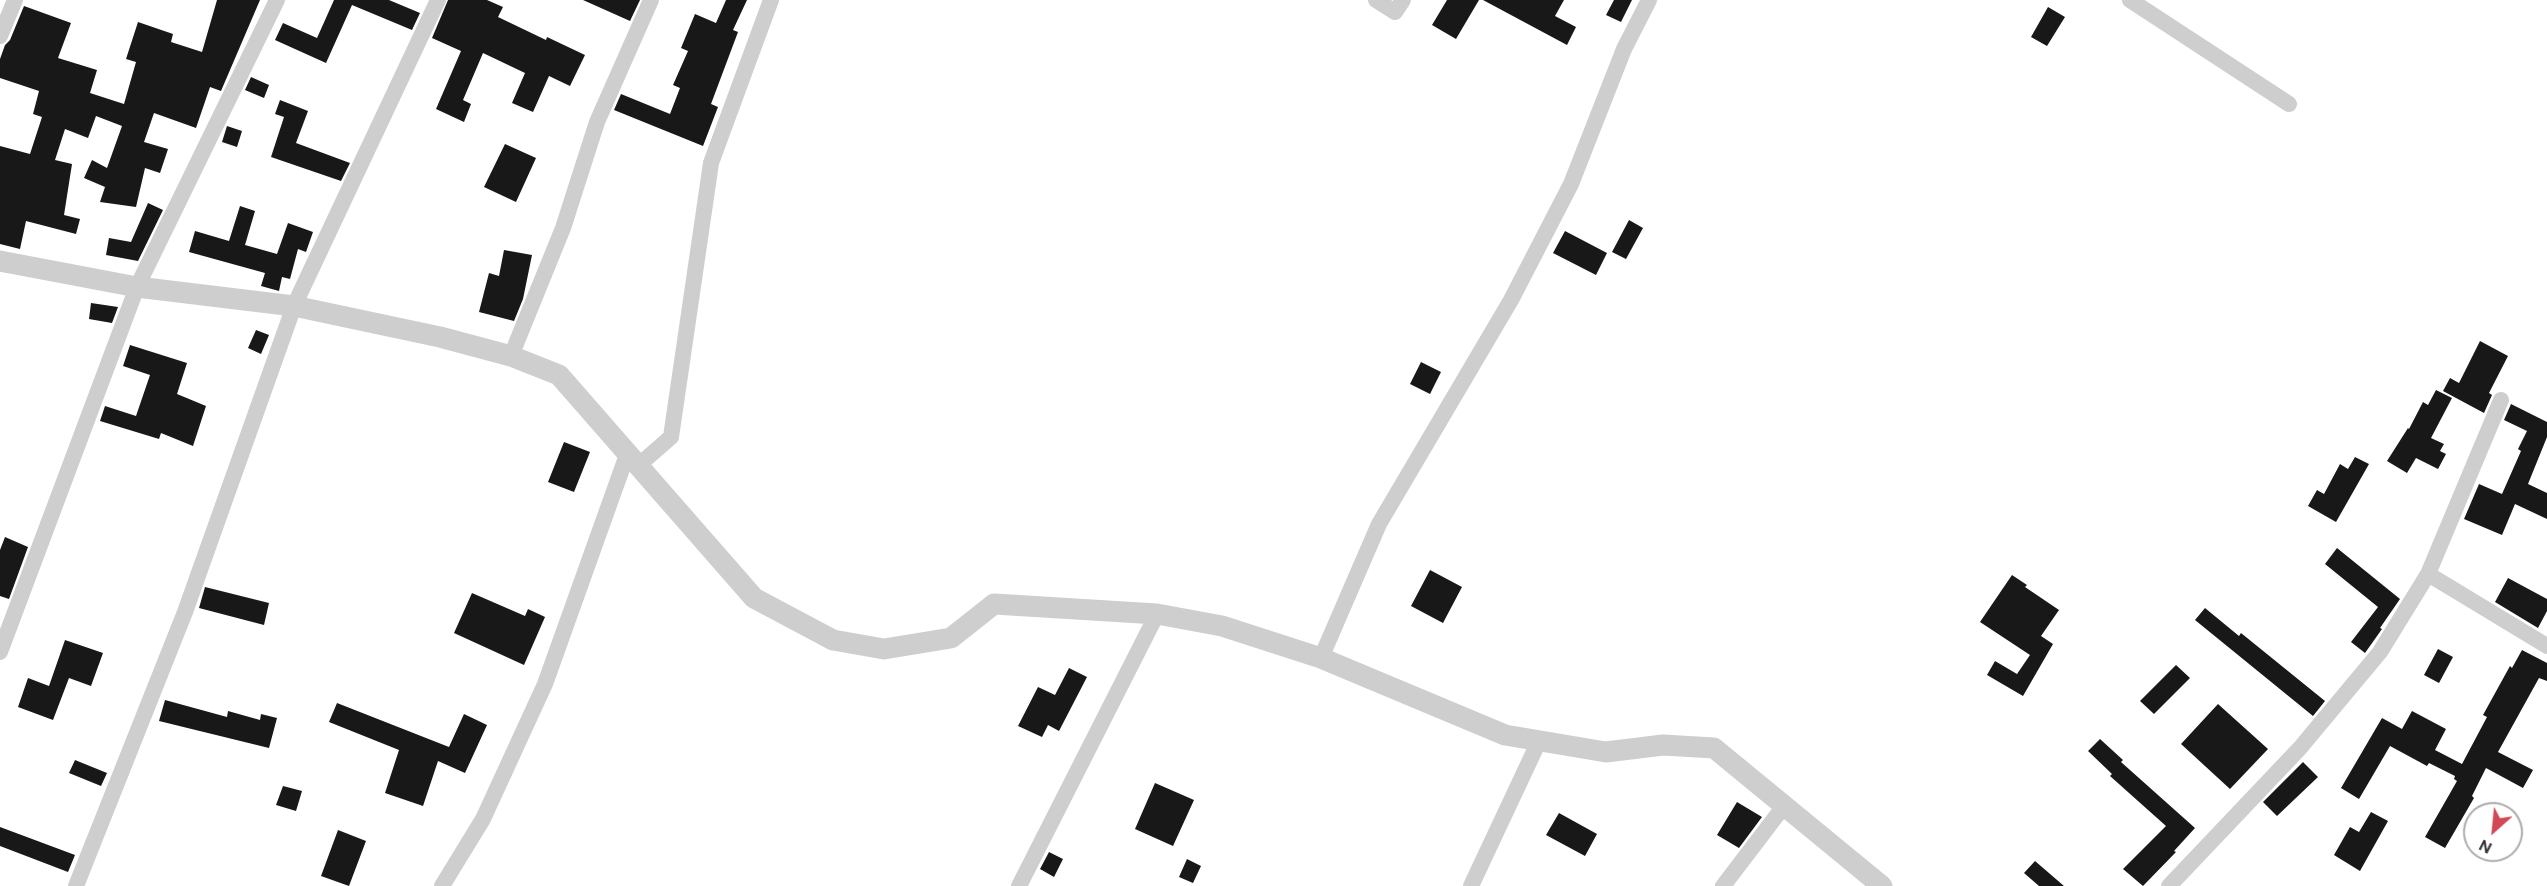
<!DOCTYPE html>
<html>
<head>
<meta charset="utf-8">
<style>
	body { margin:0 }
	#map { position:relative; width:2547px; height:886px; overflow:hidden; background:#fff; font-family:"DM Sans",sans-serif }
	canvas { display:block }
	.north { position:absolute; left:2463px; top:802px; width:60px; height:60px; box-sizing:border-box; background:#fff; border:2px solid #adadad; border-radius:50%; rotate:207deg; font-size:16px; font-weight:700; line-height:24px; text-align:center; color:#313131 }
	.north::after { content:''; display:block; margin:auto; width:21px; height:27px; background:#d24856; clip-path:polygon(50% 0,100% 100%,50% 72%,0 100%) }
</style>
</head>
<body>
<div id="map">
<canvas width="2547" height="886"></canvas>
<div class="north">N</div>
</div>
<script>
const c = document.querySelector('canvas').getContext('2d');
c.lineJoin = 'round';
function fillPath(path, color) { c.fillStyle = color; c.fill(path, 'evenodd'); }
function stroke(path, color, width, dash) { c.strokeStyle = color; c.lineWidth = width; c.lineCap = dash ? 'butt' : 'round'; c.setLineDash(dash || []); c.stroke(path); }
fillPath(new Path2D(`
	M217,0h43l-39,91 -11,-4 -14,41 -42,-15 -10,29 24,7 -8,24 -15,-5 -9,39 -36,-5 5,-15 -21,-9 8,-18 15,8 15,-42 -26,-10 -8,22 -23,-9 -10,31 17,4 -8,51 16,4 -4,15 -50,-13 -6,28 -20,-5v-98l30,8 12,-37 -9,-3 6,-23 -39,-13v-19l5,-14 5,-5 14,-34 47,17 -13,35 39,12 -7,23 34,11 12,-42 -10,-3 12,-37 35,12 -2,8 31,10z
	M334,0h55l31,13 -8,17 -60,-25 -26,58 -51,-23 8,-17 34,15z
	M448,0h39l16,7 -5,10 48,23 1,-3 38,18 -15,31 -21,-10 -16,36 -21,-9 13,-30 -42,-20 -20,47 8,4 -7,18 -28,-13 25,-58 -29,-13z
	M583,0h57l-10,21z
	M726,0h21l-14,30 5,2 -27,72 7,3 -15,39 -89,-36 7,-16 49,20 10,-26 -7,-3 15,-34 -7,-3 14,-34 21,9z
	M1447,0h32l-23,39 -24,-14z
	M1483,0h81l-9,16 21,11 -9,18z
	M1614,0h18l-11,22 -15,-7z
	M2048,7l17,10 -18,29 -16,-9z
	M251,77l18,8 -5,13 -19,-8z
	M280,100l28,11 -12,32 54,20 -9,18 -70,-24 13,-40 -9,-3z
	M227,126l15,5 -5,16 -15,-5z
	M505,144l31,14 -20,44 -32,-15z
	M148,203l15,7 -25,51 -32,-6 3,-17 22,4z
	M240,206l15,5 -10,34 32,9 11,-31 25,9 -7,20 -8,-3 -8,30 -8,-2 -3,14 -18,-5 4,-13 -76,-21 6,-21 34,10z
	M1629,220l14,8 -17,31 -14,-7z
	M1565,231l42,22 -11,22 -43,-22z
	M504,250l28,5 -9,44 -9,22 -35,-9 10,-39 10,3z
	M91,303l27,4 -6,16 -23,-4z
	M256,330l13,5 -8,19 -13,-6z
	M2480,341l28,15 -19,37 3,2 -8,18 -41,-22 7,-13 9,5z
	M130,345l57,18 -10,31 29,12 -13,40 -32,-13 -2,6 -59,-18 5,-15 31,10 14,-41 -27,-9z
	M1421,362l20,10 -11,22 -20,-10z
	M2436,390l16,8 -21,40 13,6 -4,7 6,3 -8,15 -22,-11 -9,15 -20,-12 21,-33 1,1 14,-27 5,3z
	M2511,404l36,18v15l-19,47 19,9v26l-32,-15 -13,31 -38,-16 15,-35 23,10 19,-43 -3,-2 9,-18 -23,-11z
	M564,442l26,10 -16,40 -26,-10z
	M2355,457l14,7 -33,58 -28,-16 9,-16 7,4 16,-30 8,5z
	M5,537l23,10 -19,52 -9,-3v-46z
	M2337,548l63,51 -20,29 2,1 -17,24 -14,-11 27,-35 -53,-43z
	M1430,570l32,17 -19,36 -32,-17z
	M2012,575l15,10 -2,2 34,23 -18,26 12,8 -30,52 -36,-21 8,-14 22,13 13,-19 -50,-33z
	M2508,578l39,21v12l-9,17 -43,-26z
	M205,587l64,16 -5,22 -65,-17z
	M472,593l53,23 3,-7 17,8 -21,48 -70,-32z
	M2205,608l34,28 2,-3 84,68 -12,15 -118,-96z
	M65,640l38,13 -12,33 -22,-8 -16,42 -35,-13 10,-29 21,8z
	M2438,649l15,8 -14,26 -15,-8z
	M2522,650l25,13v18l-8,-3 -41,74 35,18 -10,18 -37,-20 -14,28 2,2 -29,50 -20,-11 32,-56 -3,-2 1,-3 -26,-13 -2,3 -37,-20 -31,53 -18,-11 41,-70 20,11 10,-18 34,18 -11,21 27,14 25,-47 -4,-2 27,-49 2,2z
	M2176,665l14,13 -36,36 -14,-13z
	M1069,668l18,9 -28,54 -11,-6 -6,12 -24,-11 20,-39 17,8z
	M165,700l62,17 1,-6 32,9 1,-6 16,4 -8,30 -110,-27z
	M337,703l112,44 15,-33 23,11 -22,48 -27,-12 -15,45 -38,-13 14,-43 -70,-28z
	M2218,704l50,45 -38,40 -49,-45z
	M2100,739l23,21 -2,2 74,66 -21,23 2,1 -33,34 -20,-17 43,-43 -56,-50 2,-2 -24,-23z
	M75,760l32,13 -6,13 -32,-13z
	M2303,762l15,15 -41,39 -14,-14z
	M1155,783l39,17 -21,46 -38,-17z
	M283,786l19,5 -6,20 -20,-6z
	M1737,802l25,15 -23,31 -22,-13z
	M2371,812l17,9 -28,50 -26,-16 16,-28 9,5z
	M1559,813l38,21 -12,22 -39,-21z
	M0,827l75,28 -7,17 -68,-26z
	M338,830l28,11 -17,45 -28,-10z
	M1049,852l14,7 -9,18 -14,-8z
	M1187,859l14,7 -8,17 -14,-6z
	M2035,861l29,25h-25l-15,-13z`), '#181818');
stroke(new Path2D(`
	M1376,0l19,12 8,-12
	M2130,0l159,104
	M0,36l15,-36
	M511,356l52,-128 34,-106 54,-122
	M639,465l32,-28 40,-274 60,-163
	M2428,574l119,72
	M0,652l137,-365 140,-287
	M1321,658l58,-134 132,-224 60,-116 53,-135 25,-49
	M76,886l109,-274 109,-306 144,-306
	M442,886l41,-67 62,-135 83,-232
	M1019,886l138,-272
	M1471,886l68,-145
	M1723,886l61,-80
	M2169,886l131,-138 80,-96 48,-78 73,-174`), '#cecece', 16);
stroke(new Path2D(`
	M0,261l137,26 157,19 146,31 71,19 48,19 195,223 79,42 51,9 67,-11 43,-34 163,10 65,12 99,32 184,77 101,17 57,-7 51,3 168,138`), '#cecece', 21);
</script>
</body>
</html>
